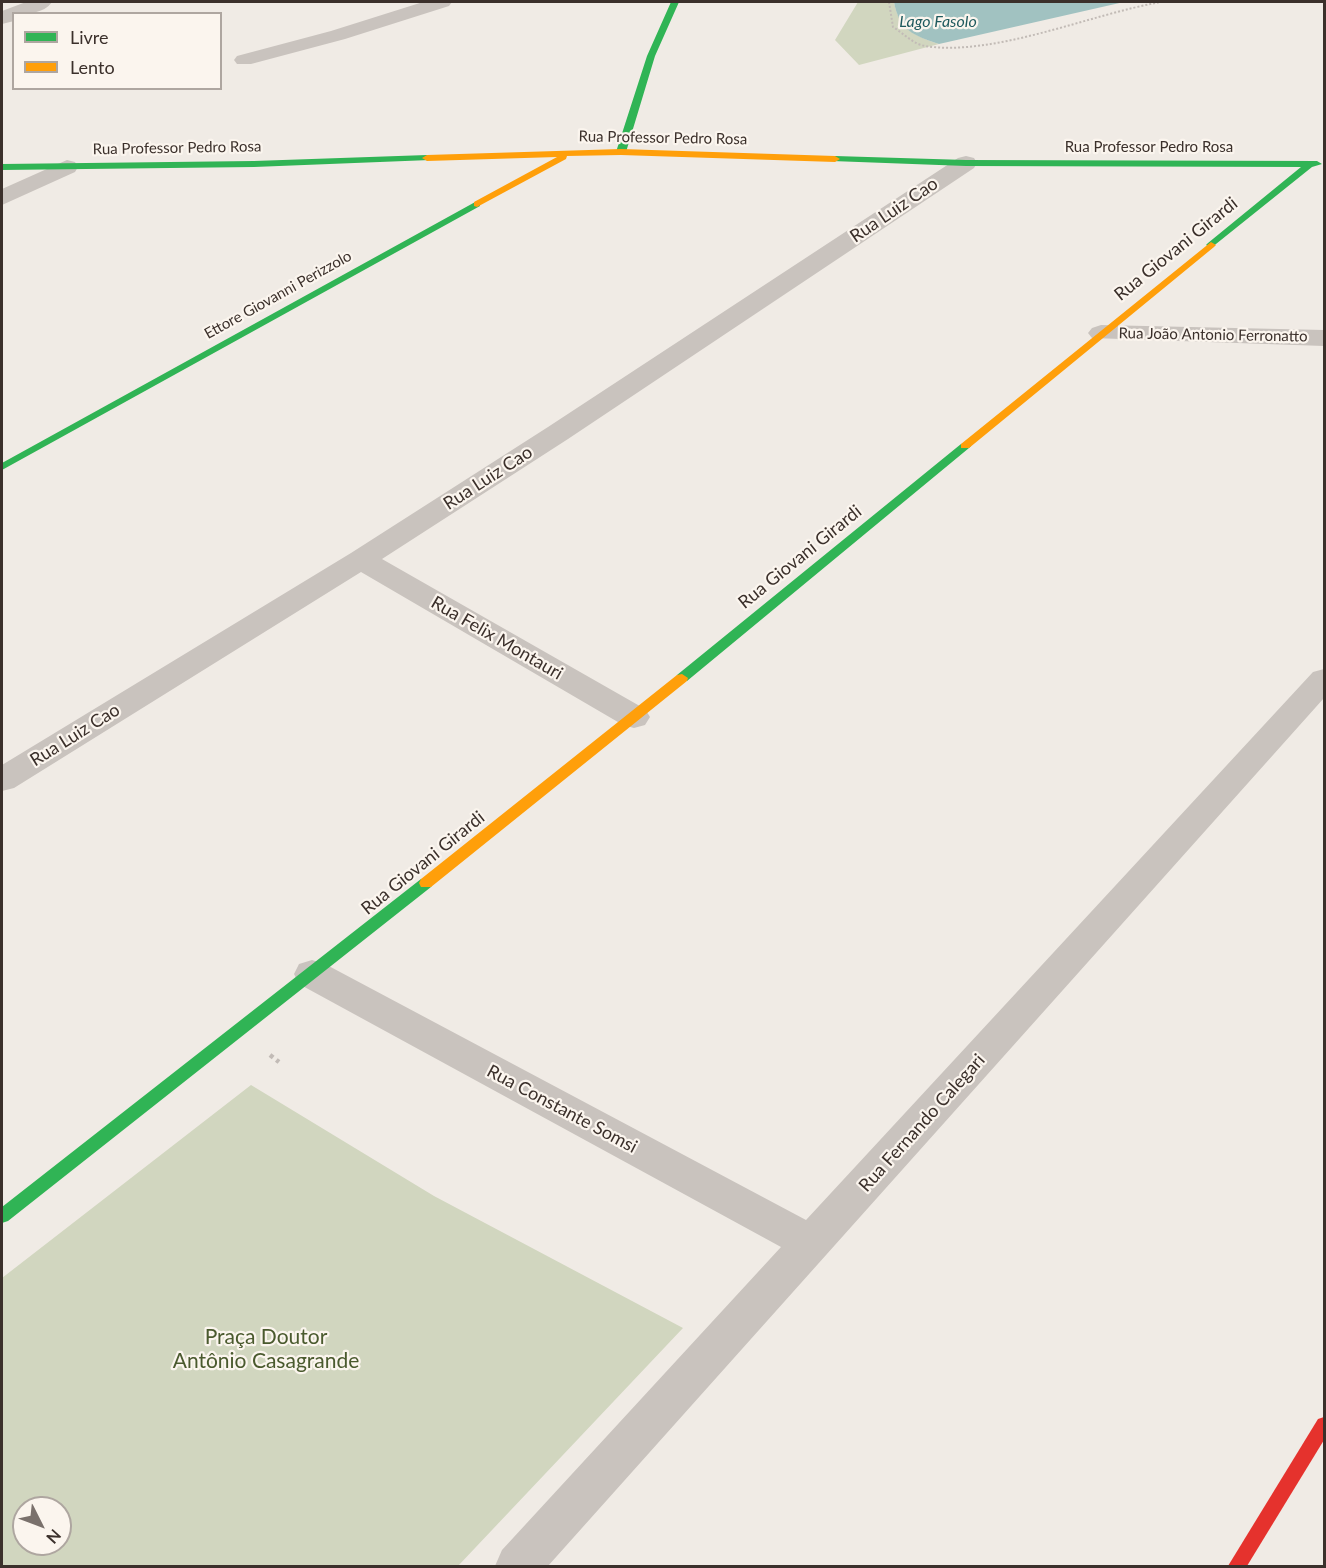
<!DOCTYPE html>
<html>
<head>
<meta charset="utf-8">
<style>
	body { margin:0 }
	#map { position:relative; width:1326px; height:1568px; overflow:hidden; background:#f0ebe5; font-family:Lato,sans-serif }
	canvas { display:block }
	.frame { position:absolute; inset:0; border:3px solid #3b302b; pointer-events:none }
	.legend { position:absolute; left:12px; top:12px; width:210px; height:78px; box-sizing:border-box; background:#fbf5ee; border:2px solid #aea6a0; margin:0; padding:8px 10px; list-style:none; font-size:18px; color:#3b302b }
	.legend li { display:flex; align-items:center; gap:12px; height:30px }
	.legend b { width:30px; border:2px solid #aea6a0 }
	.north { position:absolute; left:12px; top:1496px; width:60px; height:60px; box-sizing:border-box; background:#fbf5ee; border:2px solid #aea6a0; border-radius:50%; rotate:132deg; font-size:16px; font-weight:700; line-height:24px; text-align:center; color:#3b302b }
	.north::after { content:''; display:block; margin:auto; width:21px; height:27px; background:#7a716c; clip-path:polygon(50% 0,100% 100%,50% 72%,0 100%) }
</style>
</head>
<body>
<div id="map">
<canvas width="1326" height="1568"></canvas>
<div class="frame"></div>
<ul class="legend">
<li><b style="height:8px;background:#30b455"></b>Livre</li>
<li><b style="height:8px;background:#ff9f0a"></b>Lento</li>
</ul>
<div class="north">N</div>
</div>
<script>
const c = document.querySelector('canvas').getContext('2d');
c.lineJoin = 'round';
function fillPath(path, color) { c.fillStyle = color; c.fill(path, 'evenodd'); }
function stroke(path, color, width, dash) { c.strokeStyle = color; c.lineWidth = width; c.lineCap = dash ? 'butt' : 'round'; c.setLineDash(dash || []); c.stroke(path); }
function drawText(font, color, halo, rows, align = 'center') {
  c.font = font + ' Lato,sans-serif'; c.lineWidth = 4.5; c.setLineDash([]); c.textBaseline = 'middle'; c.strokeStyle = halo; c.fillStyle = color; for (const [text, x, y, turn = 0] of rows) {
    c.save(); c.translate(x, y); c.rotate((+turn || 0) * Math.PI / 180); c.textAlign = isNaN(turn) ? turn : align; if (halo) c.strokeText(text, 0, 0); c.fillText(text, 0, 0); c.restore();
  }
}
fillPath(new Path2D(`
	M858,2h36c5,27 21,34 45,42l-80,21 -24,-25z
	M251,1085l183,111 249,132 -225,238h-456v-288zM24,1508h36v36h-36z`), '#d1d6bf');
fillPath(new Path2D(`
	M894,2h230l-185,42c-25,-8 -40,-14 -45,-42z`), '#a1c2c1');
stroke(new Path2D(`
	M889,2l4,25c10,6 20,17 32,19 69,11 166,-32 236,-44`), '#c2bbb6', 2, [2, 2]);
stroke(new Path2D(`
	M270,1055l9,7`), '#c2bbb6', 4.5, [4, 4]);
fillPath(new Path2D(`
	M26,2h26c-8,12 -26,12 -38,12v7l-12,3v-13z
	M423,2h29l-3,4 -104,33 -94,25h-14l-3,-4 3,-4 94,-25z
	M966,156l8,2 3,5 -3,5 -406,271 -186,120 263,150 5,8 -5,8 -11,3 -11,-3 -262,-153 -347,216 -12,3v-26l349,-212 197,-126 410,-269z
	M67,160l8,2 3,5 -3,5 -73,33v-16z
	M1101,325l223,5v16l-232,-8 -4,-5 4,-5z
	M1324,669v29l-776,868h-53l7,-16 279,-303 -482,-263 -5,-10 5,-10 13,-4 13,4 481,256 507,-548z`), '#c9c3be');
fillPath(new Path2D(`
	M671,2h8l-24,54 -29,96 -8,2 -2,-2 31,-96z
	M427,155l3,1v4l-176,7 -252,3v-6l252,-3z
	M835,156l131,4 351,1 5,3 -10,3 -101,81 -5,-3 2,-2 93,-76 -335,-1 -134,-5 -2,-2z
	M477,201l3,1v4l-478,264v-7z
	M965,443l6,3 -2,2 -282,233h-10l-1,-3 1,-3 284,-231z
	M426,878l5,1 2,4 -2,4 -423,334 -6,2v-16l419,-328z`), '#30b455');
fillPath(new Path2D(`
	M621,149l214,7 5,3 -5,3 -214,-7 -54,1 -1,3 -89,48 -3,-1v-4l83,-45 -130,4 -5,-3 5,-3z
	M1211,242l5,3 -2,2 -245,201h-8v-4z
	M682,674l6,4 -1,3 -256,206h-10l-2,-4 2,-4 256,-204z`), '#ff9f0a');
fillPath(new Path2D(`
	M1324,1417v23l-77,126h-19l90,-147z`), '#e5322d');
drawText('15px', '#3b302b', '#fbf5ee', [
	["Rua Professor Pedro Rosa",663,138,1],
	["Rua Professor Pedro Rosa",1149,147],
	["Rua Professor Pedro Rosa",177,148,-1],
	["Ettore Giovanni Perizzolo",278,295,-29],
	["Rua João Antonio Ferronatto",1213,335,1]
]);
drawText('italic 16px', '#1f5a5e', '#fbf5ee', [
	["Lago Fasolo",938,22]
]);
drawText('18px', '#3b302b', '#fbf5ee', [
	["Rua Luiz Cao",894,210,-34],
	["Rua Giovani Girardi",1176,249,-39],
	["Rua Luiz Cao",488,478,-33],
	["Rua Giovani Girardi",800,557,-39],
	["Rua Felix Montauri",497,638,30],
	["Rua Luiz Cao",75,735,-32],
	["Rua Giovani Girardi",423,863,-39],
	["Rua Constante Somsi",562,1109,28],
	["Rua Fernando Calegari",922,1123,-48]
]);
drawText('21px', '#4a5a2e', '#fbf5ee', [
	["Praça Doutor",266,1337],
	["Antônio Casagrande",266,1361]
]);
</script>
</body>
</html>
